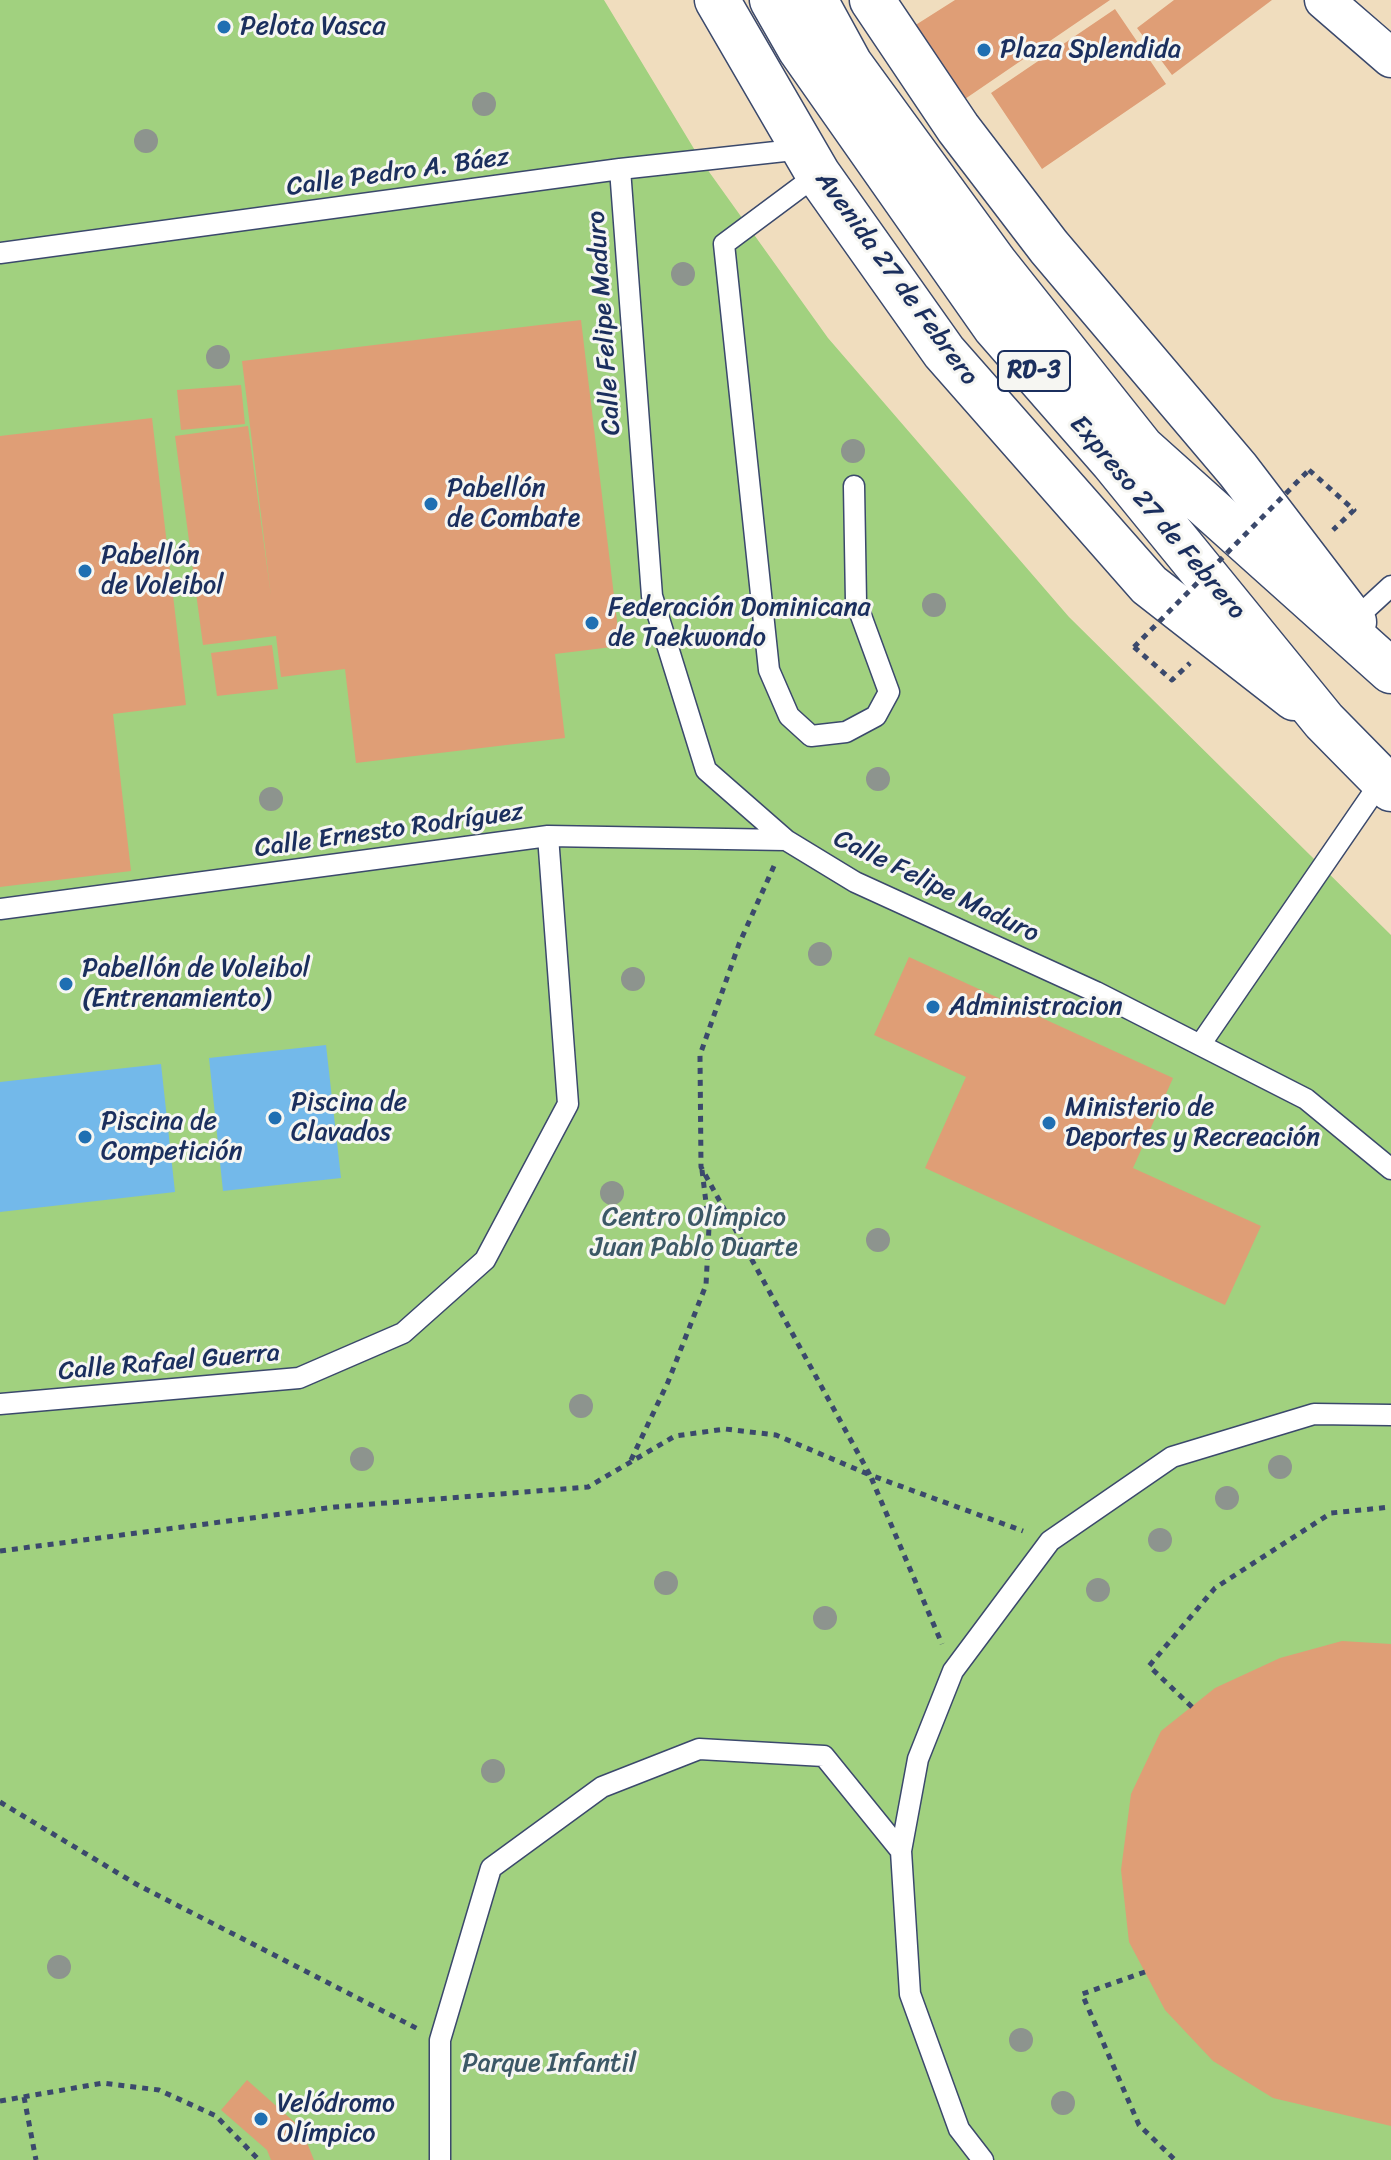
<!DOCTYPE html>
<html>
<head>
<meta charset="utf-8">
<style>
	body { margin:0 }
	canvas { display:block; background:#f0ddbe }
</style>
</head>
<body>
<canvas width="1391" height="2160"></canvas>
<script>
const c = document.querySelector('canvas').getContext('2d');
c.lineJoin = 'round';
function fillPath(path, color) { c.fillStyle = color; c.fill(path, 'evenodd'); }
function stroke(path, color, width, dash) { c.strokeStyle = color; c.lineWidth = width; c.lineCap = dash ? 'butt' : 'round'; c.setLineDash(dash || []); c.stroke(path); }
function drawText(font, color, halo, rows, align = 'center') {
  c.font = font + ' Sriracha,sans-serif'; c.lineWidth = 6; c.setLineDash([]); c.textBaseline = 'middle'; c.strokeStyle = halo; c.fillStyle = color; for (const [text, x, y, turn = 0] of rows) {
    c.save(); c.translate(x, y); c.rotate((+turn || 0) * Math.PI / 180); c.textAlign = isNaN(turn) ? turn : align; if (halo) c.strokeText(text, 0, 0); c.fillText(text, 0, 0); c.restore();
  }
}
fillPath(new Path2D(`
	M0,0h604l98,162 126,176 241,279 322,318v1225h-1391z`), '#a1d17f');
fillPath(new Path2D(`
	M326,1045l15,133 -118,13 -14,-133z
	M161,1064l14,128 -175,20v-130z`), '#73b9ea');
fillPath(new Path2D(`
	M955,0h155l-148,101 -48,-75z
	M1174,0h98l-100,75 -35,-47z
	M1115,9l51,75 -124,85 -51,-76z
	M581,320l39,326 -65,8 10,84 -209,25 -11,-94 -64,8 -5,-41 -73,9 -28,-209 73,-10 23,170 -29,-235z
	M241,385l4,39 -64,6 -4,-40z
	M152,418l34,287 -73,9 18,157 -131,16v-451z
	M272,645l6,44 -61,7 -6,-43z
	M909,957l264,121 -40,90 128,58 -36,79 -300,-137 41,-91 -92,-42z
	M1342,1641l49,3v482l-118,-28 -60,-37 -48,-51 -36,-68 -8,-72 10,-76 30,-63 54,-43 65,-30z
	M247,2080l54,48 13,32h-43l-4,-10 -46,-40z`), '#df9e76');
const lane = new Path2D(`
	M620,169l32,427 54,174 80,70 69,42 241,110 210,107 85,70
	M818,174l-94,70 45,426 20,46 22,20 35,-4 30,-16 13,-24 -33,-90 -2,-116
	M0,253l620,-84 183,-20
	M1353,621l38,-35
	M0,909l548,-73 238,4
	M1200,1045l182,-265
	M0,1404l299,-26 104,-45 82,-73 83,-156 -20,-268
	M440,2160v-120l51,-172 111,-81 97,-38 125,7 77,95
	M983,2160l-24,-31 -49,-135 -9,-143 17,-92 35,-88 97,-130 122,-84 142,-43 77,1`);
const street = new Path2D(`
	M1324,0l67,58`);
const primary = new Path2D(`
	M717,0l101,174 126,178 205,233 145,113
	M872,0l86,128 91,119 189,223 116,152`);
const highway = new Path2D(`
	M772,0l28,49 195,278 118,135 211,259 67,68
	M815,0l35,64 145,199 147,185 249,223`);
stroke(lane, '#3b496c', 23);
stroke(street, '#3b496c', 41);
stroke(primary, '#3b496c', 47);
stroke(highway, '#3b496c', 47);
stroke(new Path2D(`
	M1309,470l45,40 -21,20
	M1134,647l38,33 18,-17
	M774,866l-35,78 -39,111 1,112 169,308 153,56
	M631,1460l37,-78 38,-97 3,-58 -7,-57
	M0,1551l335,-44 253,-20 87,-51 50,-7 51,6 94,40 72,169
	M1192,1707l-43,-41 66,-78 116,-75 60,-6
	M0,1802l136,82 282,145
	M1145,1972l-63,22 57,131 36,35
	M24,2097l12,63
	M0,2101l103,-18 56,7 57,26 43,44`), '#3b496c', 5, [6, 6]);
stroke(lane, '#fff', 20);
stroke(street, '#fff', 38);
stroke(primary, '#fff', 44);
stroke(highway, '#fff', 44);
stroke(new Path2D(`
	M1134,647l175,-177`), '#3b496c', 5, [6, 6]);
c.fillStyle = '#8d948e';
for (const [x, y] of [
	[484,104],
	[146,141],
	[683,274],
	[218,357],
	[853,451],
	[934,605],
	[878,779],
	[271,799],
	[820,954],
	[633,979],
	[612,1193],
	[878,1240],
	[581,1406],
	[362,1459],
	[1280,1467],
	[1227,1498],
	[1160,1540],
	[666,1583],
	[1098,1590],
	[825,1618],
	[493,1771],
	[59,1967],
	[1021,2040],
	[1063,2103]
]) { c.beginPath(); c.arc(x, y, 12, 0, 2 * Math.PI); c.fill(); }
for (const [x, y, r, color] of [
	[224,27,8,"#1f6fb2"],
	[984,50,8,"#1f6fb2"],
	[431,504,8,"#1f6fb2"],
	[85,571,8,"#1f6fb2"],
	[592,623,8,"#1f6fb2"],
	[66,984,8,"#1f6fb2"],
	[933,1007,8,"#1f6fb2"],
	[275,1118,8,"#1f6fb2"],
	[1049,1123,8,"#1f6fb2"],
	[85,1137,8,"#1f6fb2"],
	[261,2119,8,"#1f6fb2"]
]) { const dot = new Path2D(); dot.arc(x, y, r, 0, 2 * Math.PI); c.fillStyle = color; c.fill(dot); stroke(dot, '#f6f6f2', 3); }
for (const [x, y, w] of [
	[1034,371,72]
]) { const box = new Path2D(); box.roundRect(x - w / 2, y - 20, w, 40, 6); c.fillStyle = '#f6f6f2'; c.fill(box); stroke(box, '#1b2f5e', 2); }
drawText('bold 24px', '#1b2f5e', null, [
	["RD-3",1034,371]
]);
drawText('26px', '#1b2f5e', '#f6f6f2', [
	["Pelota Vasca",240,27],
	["Plaza Splendida",1000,50],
	["Pabellón",447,489],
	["de Combate",447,519],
	["Pabellón",101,556],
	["de Voleibol",101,586],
	["Federación Dominicana",608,608],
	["de Taekwondo",608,638],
	["Pabellón de Voleibol",82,969],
	["(Entrenamiento)",82,999],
	["Administracion",949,1007],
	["Piscina de",291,1103],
	["Clavados",291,1133],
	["Ministerio de",1065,1108],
	["Deportes y Recreación",1065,1138],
	["Piscina de",101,1122],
	["Competición",101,1152],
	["Velódromo",277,2104],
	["Olímpico",277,2134]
], 'left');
drawText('26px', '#1b2f5e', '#f6f6f2', [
	["Calle Pedro A. Báez",398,173,-8],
	["Avenida 27 de Febrero",896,279,54],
	["Calle Felipe Maduro",605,323,-94],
	["Expreso 27 de Febrero",1157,518,50],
	["Calle Ernesto Rodríguez",389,831,-8],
	["Calle Felipe Maduro",936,887,26],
	["Calle Rafael Guerra",169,1363,-5]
]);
drawText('26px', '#3c5866', '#f6f6f2', [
	["Centro Olímpico",694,1218],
	["Juan Pablo Duarte",694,1248],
	["Parque Infantil",549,2064]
]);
</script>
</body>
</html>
